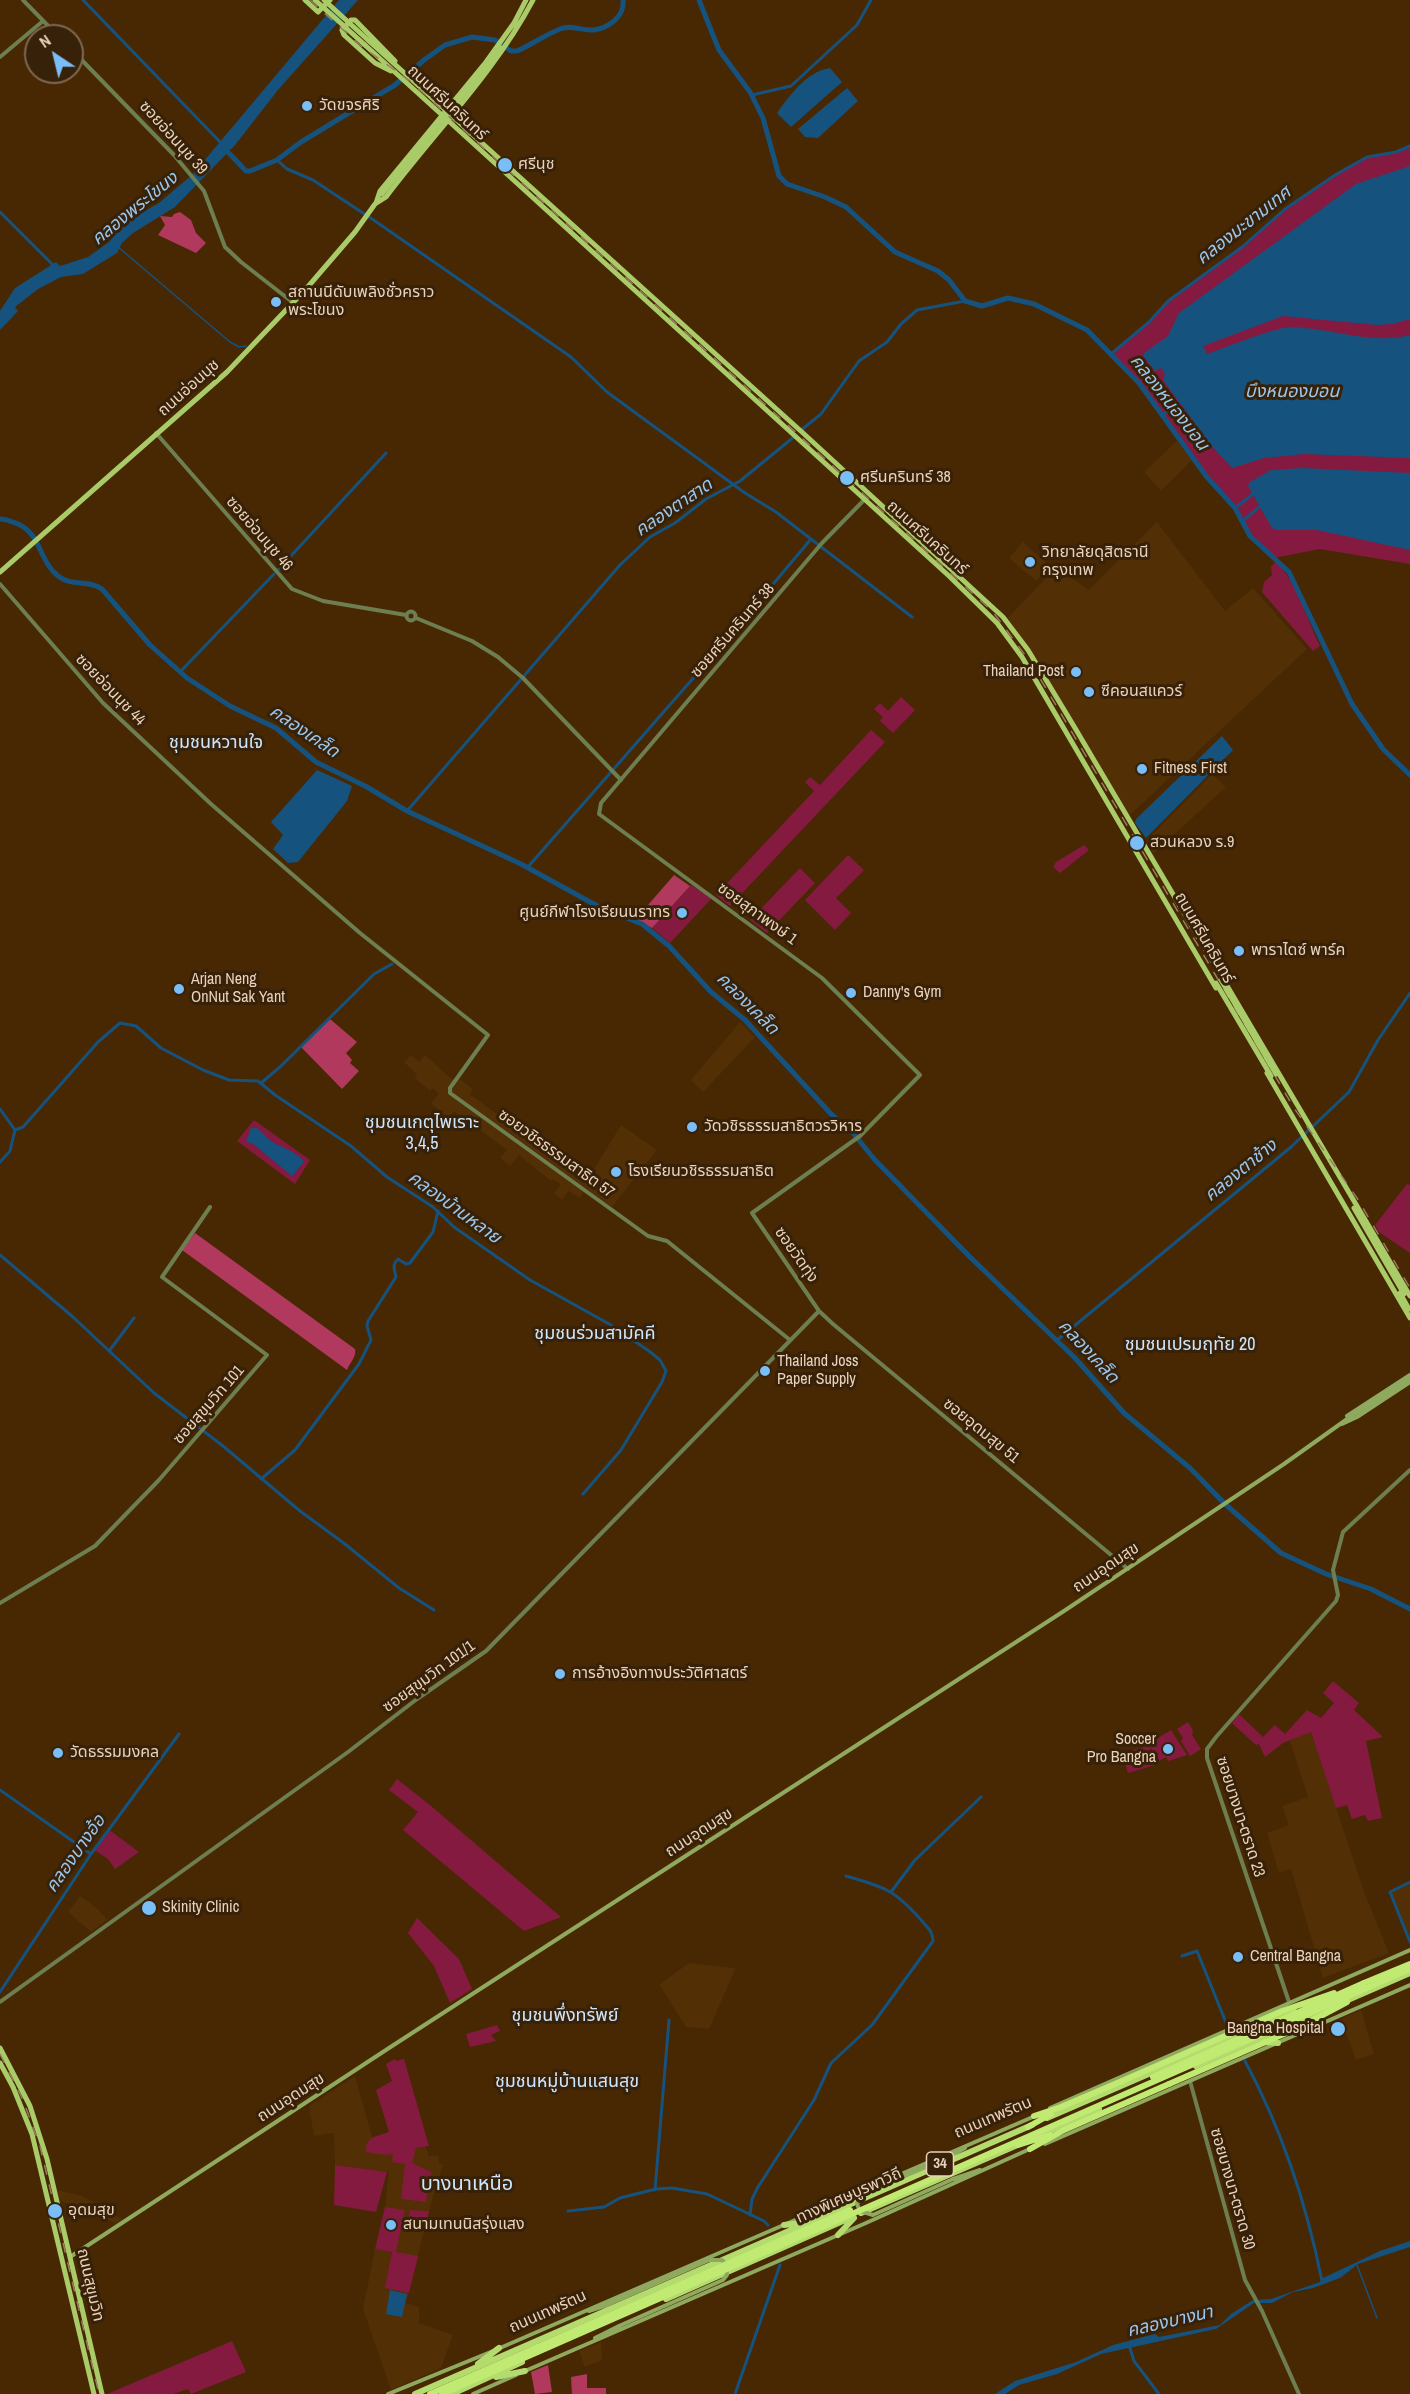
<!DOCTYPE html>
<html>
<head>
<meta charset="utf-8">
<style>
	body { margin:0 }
	#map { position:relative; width:1410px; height:2394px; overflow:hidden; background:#472803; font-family:"Archivo Narrow",sans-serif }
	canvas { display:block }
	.north { position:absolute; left:24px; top:24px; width:60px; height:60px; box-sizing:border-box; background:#372109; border:2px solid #7f6850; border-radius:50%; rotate:325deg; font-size:16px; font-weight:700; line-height:24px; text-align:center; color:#ebd2bb }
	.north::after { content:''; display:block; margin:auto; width:21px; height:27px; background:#7abef8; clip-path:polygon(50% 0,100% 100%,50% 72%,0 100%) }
</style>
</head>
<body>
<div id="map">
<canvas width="1410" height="2394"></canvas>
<div class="north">N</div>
</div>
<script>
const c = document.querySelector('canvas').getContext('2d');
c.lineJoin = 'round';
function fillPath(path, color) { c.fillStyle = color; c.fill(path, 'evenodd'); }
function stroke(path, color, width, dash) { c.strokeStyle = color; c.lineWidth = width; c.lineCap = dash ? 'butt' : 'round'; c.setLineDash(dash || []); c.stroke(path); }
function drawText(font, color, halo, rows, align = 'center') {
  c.font = font + ' "Archivo Narrow","Noto Sans Thai",sans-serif'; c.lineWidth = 6; c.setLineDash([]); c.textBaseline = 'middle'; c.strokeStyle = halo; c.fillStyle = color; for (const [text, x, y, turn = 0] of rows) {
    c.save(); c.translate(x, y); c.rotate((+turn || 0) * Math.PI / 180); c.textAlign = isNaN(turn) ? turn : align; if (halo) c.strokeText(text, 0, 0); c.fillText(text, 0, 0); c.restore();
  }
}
fillPath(new Path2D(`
	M1177,441l15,19 -31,31 -17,-19z
	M1157,522l68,89 28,-23 54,61 -178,167 -121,-198 48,-51 33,23z
	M1023,542l27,24 -14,15 -27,-23z
	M1212,774l14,13 -73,67 -6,-14z
	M740,1022l15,15 -52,55 -12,-12z
	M411,1055l8,7 6,-7 28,25 4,-3 16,12 -3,5 27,20 -1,2 90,66 35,-57 36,25 -45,57 -28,-20 -3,2 3,2 -4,7 -11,-7 -7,9 -8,-7 7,-8 -8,-6 -2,2 -32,-26 -9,11 -10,-8 7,-8 -53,-39 -6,7 -17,-15 8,-9 -6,-6 -3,3 -15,-13 2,-3 -13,-13z
	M1311,1732l52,157 26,64 -66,25 -32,-109 -12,4 -12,-40 22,-8 -7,-19 26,-9 -18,-56 7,-5z
	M1410,1883v57l-20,-48z
	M80,1896l18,13 9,11 -16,12 -23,-20z
	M689,1963l44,5 2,2 -26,59 -23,-2 -26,-41v-2z
	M1361,2010l13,44 -18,6 -15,-41z
	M355,2076l17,61 16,-4 5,17 33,-3 3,9h9l1,7 4,1 -11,36 -26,103 13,4v16l34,12 -12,33 -50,22 -28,-81 12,-60 20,3 10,-41 -20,-4 4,-36 -2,1 -52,-7 -1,-32 -20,3 -5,-30z
	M57,2190l25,6 40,23 -5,5 -58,-24z
	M601,2342l1,18 -17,7 -6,-16z`), '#522f04');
fillPath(new Path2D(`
	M1410,146v418l-90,-15 -46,9 -24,-22 -15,-29 -29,-31 -67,-93 -28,-29 38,-32 19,-21 74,-54 43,-38 50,-34 32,-18 29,-5z
	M1276,561c22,23 30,56 44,85l-7,5 -51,-59 2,-10 8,-7 -1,-8z
	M901,697l14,13 -22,23 -13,-12 3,-4 -9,-8 6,-6 8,8z
	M871,730l14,12 -155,164 -14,-11 98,-104 -9,-9 5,-5 10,8z
	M1084,845l5,5 -29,23 -7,-6 3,-5z
	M848,855l16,15 -28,28 15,15 -16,17 -30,-30z
	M800,868l15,15 -48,50 -17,-13z
	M691,885l21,13 -42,45 -18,-15z
	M254,1120l56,40 -15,24 -58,-43z
	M1407,1184l3,1v68l-31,-21 -4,-7z
	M1333,1681l26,22 -5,7 29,27 -17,4 16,77 -14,3 -3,-6 -13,4 -5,-14 -11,3 -25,-76 -28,11 -18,14 -6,-13 -3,1 -24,-22 7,-9 24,23 12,-12 10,9 22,-24 14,8 13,-15 -11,-10z
	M1188,1722l5,9 -1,4 9,14 -11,7 -9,-15 2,-3 -6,-9z
	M1171,1730l16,25 -19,6 -2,-4 -7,4 -10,-15 6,19 -27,8 -6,-20 27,-7 -1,-2z
	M397,1779l34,27 130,111 -37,14 -121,-101 15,-18 -29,-22z
	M108,1829l31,23 -24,17 -7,-10 -15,-10z
	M417,1918l42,41 13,30 -22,14 -16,-37 -26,-33z
	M497,2025l3,6 -9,4 5,6 -26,6 -4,-13z
	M395,2059l1,2 8,-2 25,87 -13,2 -4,15 19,9 -5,30 -25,-3 4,-35 -13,-2 1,-7 -2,-1 -6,1 -19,-3c-1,-15 11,-16 23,-20l-13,-42 16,-9 -6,-17z
	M335,2165l52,7 -11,40 -42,-7z
	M385,2207l20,3 -9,42 22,4 -9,37 -24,-5 7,-36 -17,-3z
	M410,2210l19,1 -5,21 -18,-3z
	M232,2341l14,31 -55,22 -3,-5 -15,5h-66z`), '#851a40');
fillPath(new Path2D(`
	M180,212l11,8 5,13 10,10 -10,10 -38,-18 7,-10 -5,-9 12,1 2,-3z
	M674,875l16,11 -38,42 -17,-8z
	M330,1019l27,23 -11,11 6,7 -2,3 9,8 -17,18 -41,-42z
	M195,1233l160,116c2,8 -6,14 -8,21l-165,-120z
	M548,2365l4,27 -17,2 -4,-22z
	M587,2374v14h19v6h-34l-1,-17z`), '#b0395d');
fillPath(new Path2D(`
	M339,0h19l-80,90 -43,55 -60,62 -42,26 -11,10 -5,10 -34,21 -22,3 -23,12 -23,18 3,4 -18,19v-19l15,-23 41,-26 4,4 28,-9 21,-15 18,-21 32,-18 34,-29z
	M830,68l12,14 -51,45 -14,-14c13,-18 29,-41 53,-45z
	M847,88l11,13 -40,37 -13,-1 -7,-8z
	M1410,166v153l-18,5 -15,1 -94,-9 -80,30 4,8c18,-6 68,-27 84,-27 40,1 79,18 119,8v123l-106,-4 -40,4 -32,10 -22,-24 -47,-64 2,-6 -4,-6 -6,3 -11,-14v-4l24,-17 11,-23 177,-129z
	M1302,468l108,5v77l-93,-20h-41l-4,-2 -24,-42 2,-4 21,-12z
	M1222,736l11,14 -87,88 -11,-15 1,-4z
	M317,770l35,16 -5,15 -49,61 -10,1 -15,-14 10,-14 -12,-13z
	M251,1128h6c6,4 12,13 19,16 10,5 21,8 28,18l-12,14 -40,-33 -6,-1z
	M1410,2241v6l-52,17 -18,14 -27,10 -20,4 -21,11h-18l-38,26 -115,25 -44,20 -38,11 -14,9h-10l20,-13 61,-19 37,-17 42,-11 4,3 61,-12 11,-11 22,-14 18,-1 49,-17 3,-4 57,-27z
	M390,2290l17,4 -5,23 -16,-3z`), '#16527e');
stroke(new Path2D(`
	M118,247l112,95 9,5 7,-1
	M1357,2265l20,53`), '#16527e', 1.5);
stroke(new Path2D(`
	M83,0l140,145
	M752,95l39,-9 66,-61 14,-25
	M277,160l10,9 26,11 62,41 196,136 36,35 138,101 31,19 136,105
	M0,212l54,54
	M1111,354l38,-32 19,-21 74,-54 43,-38 50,-34 32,-18 29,-5 14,-6
	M1162,415l18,-14
	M800,431l21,-17 38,-53 28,-19 14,-18 16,-14 48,-9
	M1235,508l18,-14
	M1243,521l17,-15
	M277,571l109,-118
	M180,672l94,-98
	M407,811l213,-246 30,-28 25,-14 31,-24 34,-18 55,-45
	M527,868l183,-209 101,-120
	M261,1083l19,-16 94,-93 18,-10
	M0,1109l15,21 8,-3 75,-85 22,-19 16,3 25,22 42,22 26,10 29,1 17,14 76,51 36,31 46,30 21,20 76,53 81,45 38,26 11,9 6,11 -4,11 -41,68 -38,44
	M0,1162l10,-11 5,-21
	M0,1255l73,62 81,76 69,53 77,65 45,33 54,44 35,22
	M1056,1341l235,-194 58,-55 29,-52 32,-47
	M109,1351l25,-33
	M261,1479l34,-29 64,-86 12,-24 -4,-14 1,-5 28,-44c-2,-9 -4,-12 2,-18l8,5 4,-1 23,-31 5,-21
	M0,1790l91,64
	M1410,1882l-20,10 20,50
	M891,1892l24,-32 66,-63
	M1182,1956l15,-5 30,74
	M0,1992l91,-138 88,-120
	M1245,2061c36,67 62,145 77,220
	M655,2190l14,-170
	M568,2211l36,-4 16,-9 36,-9 16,-1 35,6 57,27 4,4
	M750,2215l2,-16 6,-12 56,-87 17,-37 41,-38 61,-84c0,-9 -5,-13 -11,-20 -27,-31 -37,-34 -76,-45
	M1129,2345l5,16 25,33
	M735,2394l45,-129`), '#16527e', 3);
stroke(new Path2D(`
	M699,0l20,50 31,42 13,26 16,58 8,8 38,13 21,10 49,45 43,19 11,9 16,21 17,5 26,-8 26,6 53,26 52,53 67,93 29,32 15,28 39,36 63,132 31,45 27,26
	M225,149l21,22h4l27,-11 24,-18 94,-57 29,-25 21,-15 27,-8 23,3 16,11h6c14,-6 28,-16 43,-22 17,-7 30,11 54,-8 6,-5 10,-13 9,-21
	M0,519c7,0 12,3 18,5 23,10 21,37 40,52 14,11 30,3 44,13l48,56 37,33 43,28 46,22 40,34 51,25 40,24 114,53 80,44 41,16 27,22 42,46 34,28 86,94 22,19 22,27 95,97 105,101 49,55 66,55 35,36 56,49 45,21 45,15 39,20`), '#16527e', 5);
stroke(new Path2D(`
	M23,0l35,36
	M72,50l102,105 30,36 21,56 16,15 50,39
	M0,57l43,-36
	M156,433l136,156 31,12 83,14
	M865,499l-43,44 -221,260 -2,11 223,164 98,97 -60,61 -108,77 67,98 14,13 295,245
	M0,584l103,119 108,101 149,129 128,102 -38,53v5l198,143 19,5 123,99
	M406.5 616a4.5 4.5 0 1 1 9 0a4.5 4.5 0 1 1-9 0Z
	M416,618l56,23 26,16 25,21 98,102
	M0,1603l95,-57 64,-66 108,-125 -105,-78 48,-70
	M0,2002l348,-250 69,-53 69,-48 333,-340
	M1289,2002l-82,-244v-9l9,-12 120,-136 2,-6 -5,-25 10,-38 67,-62
	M1190,2081l55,199 17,31 37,83`), '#6d7e50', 4);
stroke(new Path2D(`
	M1347,1416l63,-41
	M1342,1424l15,-7 53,-35
	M1050,2108l360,-158
	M1045,2144l365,-159
	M947,2158l18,-10
	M953,2179l27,-9
	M70,2257l319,-209 675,-437 220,-147 66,-47
	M589,2311l18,-6
	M595,2338l24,-12
	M500,2348l535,-232
	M525,2371l341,-148 166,-75
	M388,2394l105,-43
	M473,2394l43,-19`), '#8faa5e', 4);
stroke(new Path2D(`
	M305,0l13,12 12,-12
	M513,25l13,-25
	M369,41l434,392 200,184 25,33 47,78 335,568
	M365,45l584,531 48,47 25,34 194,331
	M391,71l-16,-8 -31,-28 -2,-5 9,-10h4l40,41
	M376,203l4,-12 106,-129 28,-39
	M0,572l227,-200 79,-83 49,-57 20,-28 11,-7c49,-65 109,-125 147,-197
	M1267,1073l143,245
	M1354,1208l50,86
	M1400,1293l9,16
	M0,2048l30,58 17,53 55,235
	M0,2063l13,24 19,47 62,260`), '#a9cc69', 5);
stroke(new Path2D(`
	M1264,2042l14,1
	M1196,2066l214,-93
	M1047,2118l247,-107
	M1034,2138l65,-29
	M861,2213l161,-70
	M784,2225l17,-2
	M838,2235l16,-17
	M666,2299l186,-82
	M478,2364l21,-16
	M496,2377l29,-6
	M415,2394l617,-269
	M452,2394l70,-32`), '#b4db6d', 6);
stroke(new Path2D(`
	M1364,1983l46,-19
	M1034,2116l27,-9 61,-26
	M1028,2127l23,-13
	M1018,2145l32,-10
	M1030,2149l34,-19 105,-46`), '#c0ea71', 6);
stroke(new Path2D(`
	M310,0l51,46 49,35 583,531 38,51 263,445 63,90 53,90
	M0,2054l23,46 17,46 59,248`), '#987c5d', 1.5, [10, 10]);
stroke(new Path2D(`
	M1350,1417l60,-38
	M947,2158l-82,35 -6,5 -2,6 3,7 13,4 80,-36
	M607,2305l102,-45h13l4,4 1,11 -4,5 -104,46`), '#8faa5e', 4);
stroke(new Path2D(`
	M315,0l50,45
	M324,0l45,41
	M382,194l119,-146
	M1221,980l55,94
	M1216,983l55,93`), '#a9cc69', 5);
stroke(new Path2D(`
	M1153,2077l211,-94
	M1122,2081l160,-70 52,-18
	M1169,2084l131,-57 47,-25
	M430,2394l420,-184
	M442,2394l968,-425`), '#c0ea71', 6);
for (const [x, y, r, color] of [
	[307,106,6,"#7abef8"],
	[505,165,8,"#7abef8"],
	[276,302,6,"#7abef8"],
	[847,478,8,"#7abef8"],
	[1030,562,6,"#7abef8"],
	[1076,672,6,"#7abef8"],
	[1089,692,6,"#7abef8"],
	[1142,769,6,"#7abef8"],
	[1137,843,8,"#7abef8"],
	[682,913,6,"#7abef8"],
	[1239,951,6,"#7abef8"],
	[179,989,6,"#7abef8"],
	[851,993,6,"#7abef8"],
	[692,1127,6,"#7abef8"],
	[616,1172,6,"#7abef8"],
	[765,1371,6,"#7abef8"],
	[560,1674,6,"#7abef8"],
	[1168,1749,6,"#7abef8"],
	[58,1753,6,"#7abef8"],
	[149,1908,8,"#7abef8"],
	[1238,1957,6,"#7abef8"],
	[1338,2029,8,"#7abef8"],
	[55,2211,8,"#7abef8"],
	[391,2225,6,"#7abef8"]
]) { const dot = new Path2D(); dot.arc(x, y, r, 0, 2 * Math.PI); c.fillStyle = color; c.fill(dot); stroke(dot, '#372109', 2); }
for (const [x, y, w] of [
	[940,2164,27]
]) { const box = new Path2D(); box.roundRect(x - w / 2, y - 12, w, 24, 4.5); c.fillStyle = '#372109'; c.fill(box); stroke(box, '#ebd2bb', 1.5); }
drawText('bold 15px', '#ebd2bb', null, [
	["34",940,2164]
]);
drawText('16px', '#ebd2bb', '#372109', [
	["ถนนศรีนครินทร์",447,103,43],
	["ซอยอ่อนนุช 39",173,138,48],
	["ถนนอ่อนนุช",189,388,-42],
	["ซอยอ่อนนุช 46",259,534,49],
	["ถนนศรีนครินทร์",927,538,42],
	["ซอยศรีนครินทร์ 38",733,631,-49],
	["ซอยอ่อนนุช 44",110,690,46],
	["ซอยสุภาพงษ์ 1",757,914,36],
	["ถนนศรีนครินทร์",1204,938,60],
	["ซอยวชิรธรรมสาธิต 57",556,1154,36],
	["ซอยวัดทุ่ง",796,1255,55],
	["ซอยสุขุมวิท 101",209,1405,-49],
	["ซอยอุดมสุข 51",981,1431,39],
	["ถนนอุดมสุข",1106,1568,-34],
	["ซอยสุขุมวิท 101/1",429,1677,-36],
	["ซอยบางนา-ตราด 23",1240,1817,72],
	["ถนนอุดมสุข",699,1833,-33],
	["ถนนอุดมสุข",291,2098,-33],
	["ถนนเทพรัตน",993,2118,-23],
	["ซอยบางนา-ตราด 30",1232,2189,74],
	["ทางพิเศษบูรพาวิถี",849,2196,-24],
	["ถนนสุขุมวิท",90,2285,77],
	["ถนนเทพรัตน",548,2312,-24]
]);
drawText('16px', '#ebd2bb', '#372109', [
	["วัดขจรศิริ",319,106],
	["ศรีนุช",518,165],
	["สถานนีดับเพลิงชั่วคราว",288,293],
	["พระโขนง",288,311],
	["ศรีนครินทร์ 38",860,478],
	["วิทยาลัยดุสิตธานี",1042,553],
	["กรุงเทพ",1042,571],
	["Thailand Post",1064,672,"right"],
	["ซีคอนสแควร์",1101,692],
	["Fitness First",1154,769],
	["สวนหลวง ร.9",1150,843],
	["ศูนย์กีฬาโรงเรียนนราทร",670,913,"right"],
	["พาราไดซ์ พาร์ค",1251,951],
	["Arjan Neng",191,980],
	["OnNut Sak Yant",191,998],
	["Danny's Gym",863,993],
	["วัดวชิรธรรมสาธิตวรวิหาร",704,1127],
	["โรงเรียนวชิรธรรมสาธิต",628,1172],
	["Thailand Joss",777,1362],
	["Paper Supply",777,1380],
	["การอ้างอิงทางประวัติศาสตร์",572,1674],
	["Soccer",1156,1740,"right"],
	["Pro Bangna",1156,1758,"right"],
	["วัดธรรมมงคล",70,1753],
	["Skinity Clinic",162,1908],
	["Central Bangna",1250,1957],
	["Bangna Hospital",1324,2029,"right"],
	["อุดมสุข",68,2211],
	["สนามเทนนิสรุ่งแสง",403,2225]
], 'left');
drawText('italic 18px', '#99c7ef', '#372109', [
	["คลองพระโขนง",135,209,-39],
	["คลองมะขามเทศ",1244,226,-38],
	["บึงหนองบอน",1292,392],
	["คลองหนองบอน",1169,403,52],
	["คลองตาสาด",674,508,-34],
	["คลองเคล็ด",304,732,34],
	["คลองเคล็ด",747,1004,45],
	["คลองตาช้าง",1241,1171,-39],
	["คลองบ้านหลาย",454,1208,36],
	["คลองเคล็ด",1088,1352,47],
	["คลองบางอ้อ",76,1854,-55],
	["คลองบางนา",1170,2322,-13]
]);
drawText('18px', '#cee6fc', '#372109', [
	["ชุมชนหวานใจ",216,743],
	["ชุมชนเกตุไพเราะ",422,1123],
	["3,4,5",422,1144],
	["ชุมชนร่วมสามัคคี",595,1334],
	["ชุมชนเปรมฤทัย 20",1190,1345],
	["ชุมชนพึ่งทรัพย์",565,2016],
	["ชุมชนหมู่บ้านแสนสุข",567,2082]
]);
drawText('20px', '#cee6fc', '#372109', [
	["บางนาเหนือ",467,2185]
]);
</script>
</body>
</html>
